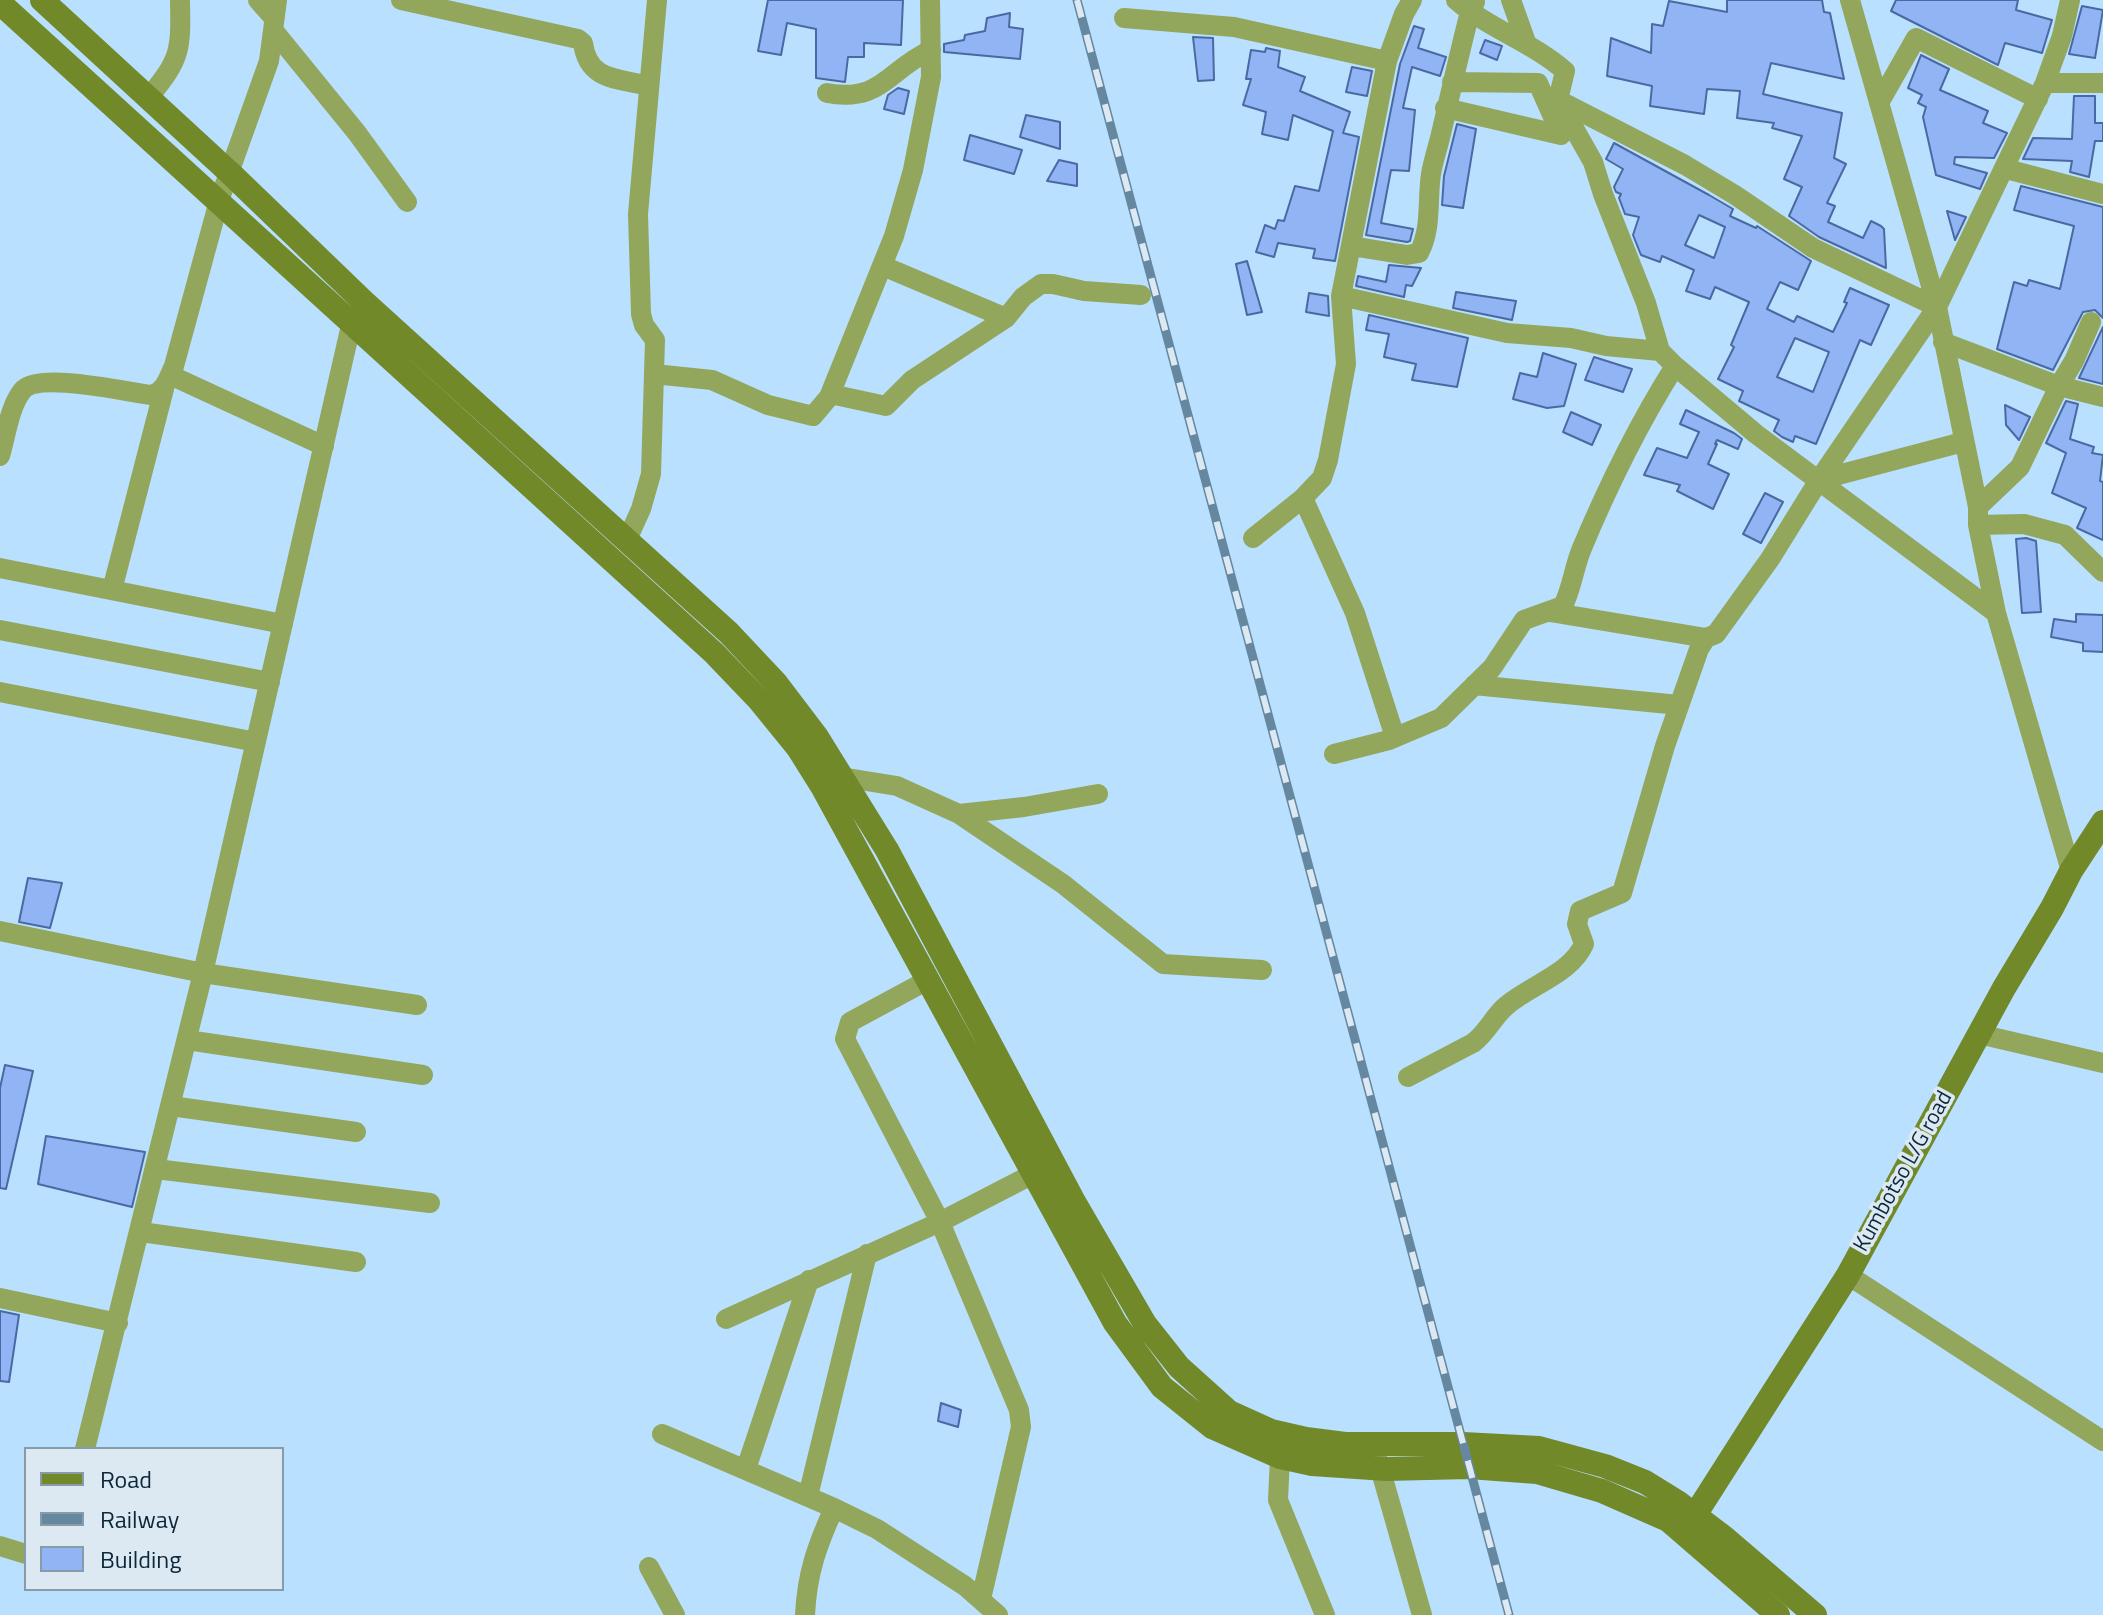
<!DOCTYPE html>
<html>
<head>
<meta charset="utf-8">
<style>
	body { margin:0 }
	#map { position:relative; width:2103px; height:1615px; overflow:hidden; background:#b9e0fe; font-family:"Titillium Web",sans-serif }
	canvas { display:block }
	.legend { position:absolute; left:24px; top:1447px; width:260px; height:144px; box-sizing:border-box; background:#dce9f3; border:2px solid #889ba9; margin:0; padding:10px 14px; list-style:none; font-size:24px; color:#0b273a }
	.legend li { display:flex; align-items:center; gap:16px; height:40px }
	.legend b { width:40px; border:2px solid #889ba9 }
</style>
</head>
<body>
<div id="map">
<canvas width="2103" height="1615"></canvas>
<ul class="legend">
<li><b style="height:10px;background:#728929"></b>Road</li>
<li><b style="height:10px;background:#6587a0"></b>Railway</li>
<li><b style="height:22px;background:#91b4f4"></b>Building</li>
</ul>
</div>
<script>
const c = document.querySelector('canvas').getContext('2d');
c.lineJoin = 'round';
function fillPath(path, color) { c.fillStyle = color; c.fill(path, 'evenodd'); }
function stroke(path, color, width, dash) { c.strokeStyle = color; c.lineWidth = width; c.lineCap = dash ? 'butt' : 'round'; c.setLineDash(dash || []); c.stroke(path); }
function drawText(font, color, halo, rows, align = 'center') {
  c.font = font + ' "Titillium Web",sans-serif'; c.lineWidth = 7; c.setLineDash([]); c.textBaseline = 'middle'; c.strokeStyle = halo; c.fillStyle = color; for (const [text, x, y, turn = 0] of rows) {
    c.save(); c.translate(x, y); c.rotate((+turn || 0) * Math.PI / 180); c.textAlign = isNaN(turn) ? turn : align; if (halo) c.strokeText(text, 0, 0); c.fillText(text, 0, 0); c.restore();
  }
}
const building = new Path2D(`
	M768,0h135l-2,45 -37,-2v14h-16l-3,25 -29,-4v-49l-29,-6 -6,32 -23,-4z
	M1727,0h95l2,12 6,1 14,66 -73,-16 -8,31 79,19 -8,45 12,6 -19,39 8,3 -7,16 35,16 8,-17 10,5 3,3 2,39 -67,-31 -30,-21 13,-29 -18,-8 18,-43 -30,-8 2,-5 -37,-5 3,-27 -33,-2 -3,25 -54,-8 2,-20 -45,-10 4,-38 40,15 1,-29 11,2 6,-25 58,11z
	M1896,0h122l-2,10 36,10 -10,33 -37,-10 -7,22 -107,-54z
	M2082,6l21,4 -8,48 -26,-4z
	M1010,13l-1,14 14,2 -3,30 -76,-7v-8l20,-4 1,-5 20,-4 2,-13z
	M1414,26l10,3 -6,19 28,9 -6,19 -28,-9 -9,41 12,2 -6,61 -18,-1 -10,53 32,6 -3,12 -3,1 -41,-7 34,-171z
	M1193,37l20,1 1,42 -16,1z
	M1485,40l17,6 -5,14 -17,-7z
	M1266,48l14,3 -2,16 27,10 -5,14 50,21 -7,21 16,4 -24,124 -22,-3 2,-9 -37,-6 -4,14 -18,-5 9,-27 10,4 3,-9 6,1 11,-35 24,5 14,-60 -40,-16 -5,25 -26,-6 4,-22 -23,-7 8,-26h-5l5,-29 14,2z
	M1921,55l28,14 -9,21 48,21 -5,12 24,10 -13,25 -39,-1 -1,7 33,9 -7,16 -44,-14 -13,-58 3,-10 -8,-4 4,-8 -14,-7z
	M1352,67l20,4 -5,25 -21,-4z
	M898,88l11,3 -5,23 -20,-5 4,-14z
	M2074,96h21v27h8v18h-8l-6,36 -19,-5 2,-11 -49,-2 10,-21 39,1z
	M1026,115l34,7v27l-40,-12z
	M1457,124l19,5 -13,79 -21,-3 2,-29z
	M970,135l52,15 -8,24 -50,-14z
	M1614,143l95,52 24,14 -3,7 26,12 1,-2 54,35 -13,29 -18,-8 -13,27 27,13 3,-6 36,16 14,-29 -3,-1 6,-14 39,17 -18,40 -11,-5 -44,104 -21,-8 -2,6 -11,-5 -8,-6 5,-11 -40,-19 4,-10 -25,-12 16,-32 -3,-2 18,-43 -34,-15 -5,12 -24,-8 8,-21 -32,-14 -2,6 -19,-7 -8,-20 6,-18 -14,-3 -6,-16 2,-4 -5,-2 -2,-5 9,-18 -17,-10zM1699,215l26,12 -11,31 -29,-13zM1795,338l34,14 -16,40 -36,-15z
	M1059,160l18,4v22l-30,-5z
	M2021,186l82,21v111l-8,-8 -12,2 -30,58 -56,-21 17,-67 13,4 2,-6 31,9 14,-63 -60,-16z
	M1947,211l19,6 -11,23z
	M1247,261l15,51 -15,3 -11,-51z
	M1389,265l32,3 -9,18 -6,-1 -2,12 -48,-11 2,-10 28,6z
	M1456,292l60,9 -4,19 -59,-12z
	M1309,293l19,3 1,20 -23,-4z
	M1369,315l99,23 -11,49 -45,-7 4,-16 -32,-7 5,-23 -23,-4z
	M2103,327v57l-24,-6z
	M1543,353l33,11 -12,42 -17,2 -34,-9 7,-26 17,4z
	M1594,357l38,12 -9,23 -38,-12z
	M2066,401l12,3 -8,35 24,8 -2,6 11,2 -3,26 3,1v58l-26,-12 9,-20 -34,-15 14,-40 -20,-10z
	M2005,405l25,12 -11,23 -13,-15z
	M1686,410l48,23 8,6 -4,10 -21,-9 -2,4h2l-9,20 21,10 -16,35 -36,-18 3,-6 -36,-10 13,-27 30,10 12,-26 -19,-8z
	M1571,412l30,13 -9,20 -29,-13z
	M1765,493l18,9 -22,41 -18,-9z
	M2026,538l10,3 5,71 -19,1 -6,-74z
	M2076,614l27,1v37l-20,-1v-8l-32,-6 3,-18 22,3z
	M28,878l34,5 -12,45 -31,-6z
	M5,1065l28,6 -27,118 -6,-1v-100z
	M46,1136l99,16 -13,55 -94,-23z
	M0,1311l19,4 -10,67 -9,-1z
	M941,1403l20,7 -3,17 -20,-6z`);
fillPath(building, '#91b4f4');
stroke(building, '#4a69a2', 2);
stroke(new Path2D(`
	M258,0l16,18
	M401,0l177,39 5,4c5,38 34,35 66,43
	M1456,0c33,29 76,42 109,71l-7,29 35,62 10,32 43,109 14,48 15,15 81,68 240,179
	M1511,0l15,42
	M1850,0l87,307 41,200v18l18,88 75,258
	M1124,18l110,9 153,34
	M274,31l83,102 50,69
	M1452,82l86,1 23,52
	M2045,83h58
	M827,93c55,10 60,-23 104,-43
	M149,97c32,-39 32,-46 31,-97
	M1558,100l127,65 50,30 78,53 124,59
	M1879,103l37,-65 122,61
	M1445,108l116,27
	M2006,169l97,25
	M1351,246l56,9 12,-2c13,-25 8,-52 12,-79 2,-12 6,-24 9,-36 10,-42 19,-84 30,-126l5,-10
	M883,266l123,52
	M1341,296l166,37 64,5 35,8 54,5
	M1943,342l116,44 44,11
	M654,374l58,6 56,25 45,11 16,-19 6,-2 51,11 26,-26 94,-62 17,-21 18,-13h12l31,7 57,4
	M170,375l154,71
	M829,397l65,-161 19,-66 18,-93 -1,-77
	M0,456c6,-20 9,-48 22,-65 15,-20 104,1 129,4 14,-3 17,-17 23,-29l45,-165 50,-140 8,-61
	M1819,480l144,-38
	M1303,498l52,115 40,124
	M1978,507l42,-40 39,-81 15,-25 17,-39
	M1978,525l46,-1 41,11 38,37
	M1253,538l50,-40 19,-20 6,-18 18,-96 -5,-68 46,-235 17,-47 8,-14
	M627,540l14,-31 10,-35 4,-134 -11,-15 -3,-11 -3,-100 19,-214
	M0,568l283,56
	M112,590l52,-201
	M1550,612l156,26
	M0,630l270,52
	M1474,685l205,20
	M0,692l256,50
	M1334,754l55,-14 52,-22 51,-50 32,-48 39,-14c9,-18 11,-39 19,-58 26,-62 57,-125 93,-182
	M841,777l56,9 62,28 65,-7 74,-13
	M959,814l104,70 100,80 99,6
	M0,931l203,42 214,32
	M926,981l-76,41 -5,17 95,183 79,188 2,17 -40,172
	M1979,1034l124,29
	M187,1040l236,35
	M1408,1077l65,-34c14,-10 20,-26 33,-37 24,-21 65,-32 78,-62l-7,-20 3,-13 42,-18 43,-147 34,-97 7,-11 10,-4 54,-75 49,-79 118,-173 108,-224 17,-47 8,-36
	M171,1106l185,26
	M156,1169l274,34
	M141,1232l215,30
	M1848,1275l255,166
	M0,1298l118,25
	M726,1319l214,-97 93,-48
	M662,1434l172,74 43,21 88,57 33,29
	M85,1449l118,-476 149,-652
	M1376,1454l46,161
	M1280,1457l-2,43 47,115
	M746,1469l63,-189
	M808,1496l59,-242
	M0,1546l26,8
	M649,1567l26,48
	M805,1615c2,-42 12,-69 29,-107`), '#92a65c', 20);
stroke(new Path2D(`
	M42,0l188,173 134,129 365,331 47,50 41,54 70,113 186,350 72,124 34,43 50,45 42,19 35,8 39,5h118l76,4 66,18 40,16 34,21 46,35 90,77
	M0,3l714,650 45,47 39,48 25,40 292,535 47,64 50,40 68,30 32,7 74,5 83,-2 68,5 65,19 66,29 110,95
	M1688,1526l160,-251 156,-287 48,-80 19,-37 32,-49`), '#728929', 24);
const rail = new Path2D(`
	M1077,0l432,1615`);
stroke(rail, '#6587a0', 9);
stroke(rail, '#dce9f3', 6, [18]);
drawText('22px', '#0b273a', '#dce9f3', [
	["Kumbotso L/G road",1904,1172,-61]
]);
</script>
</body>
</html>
